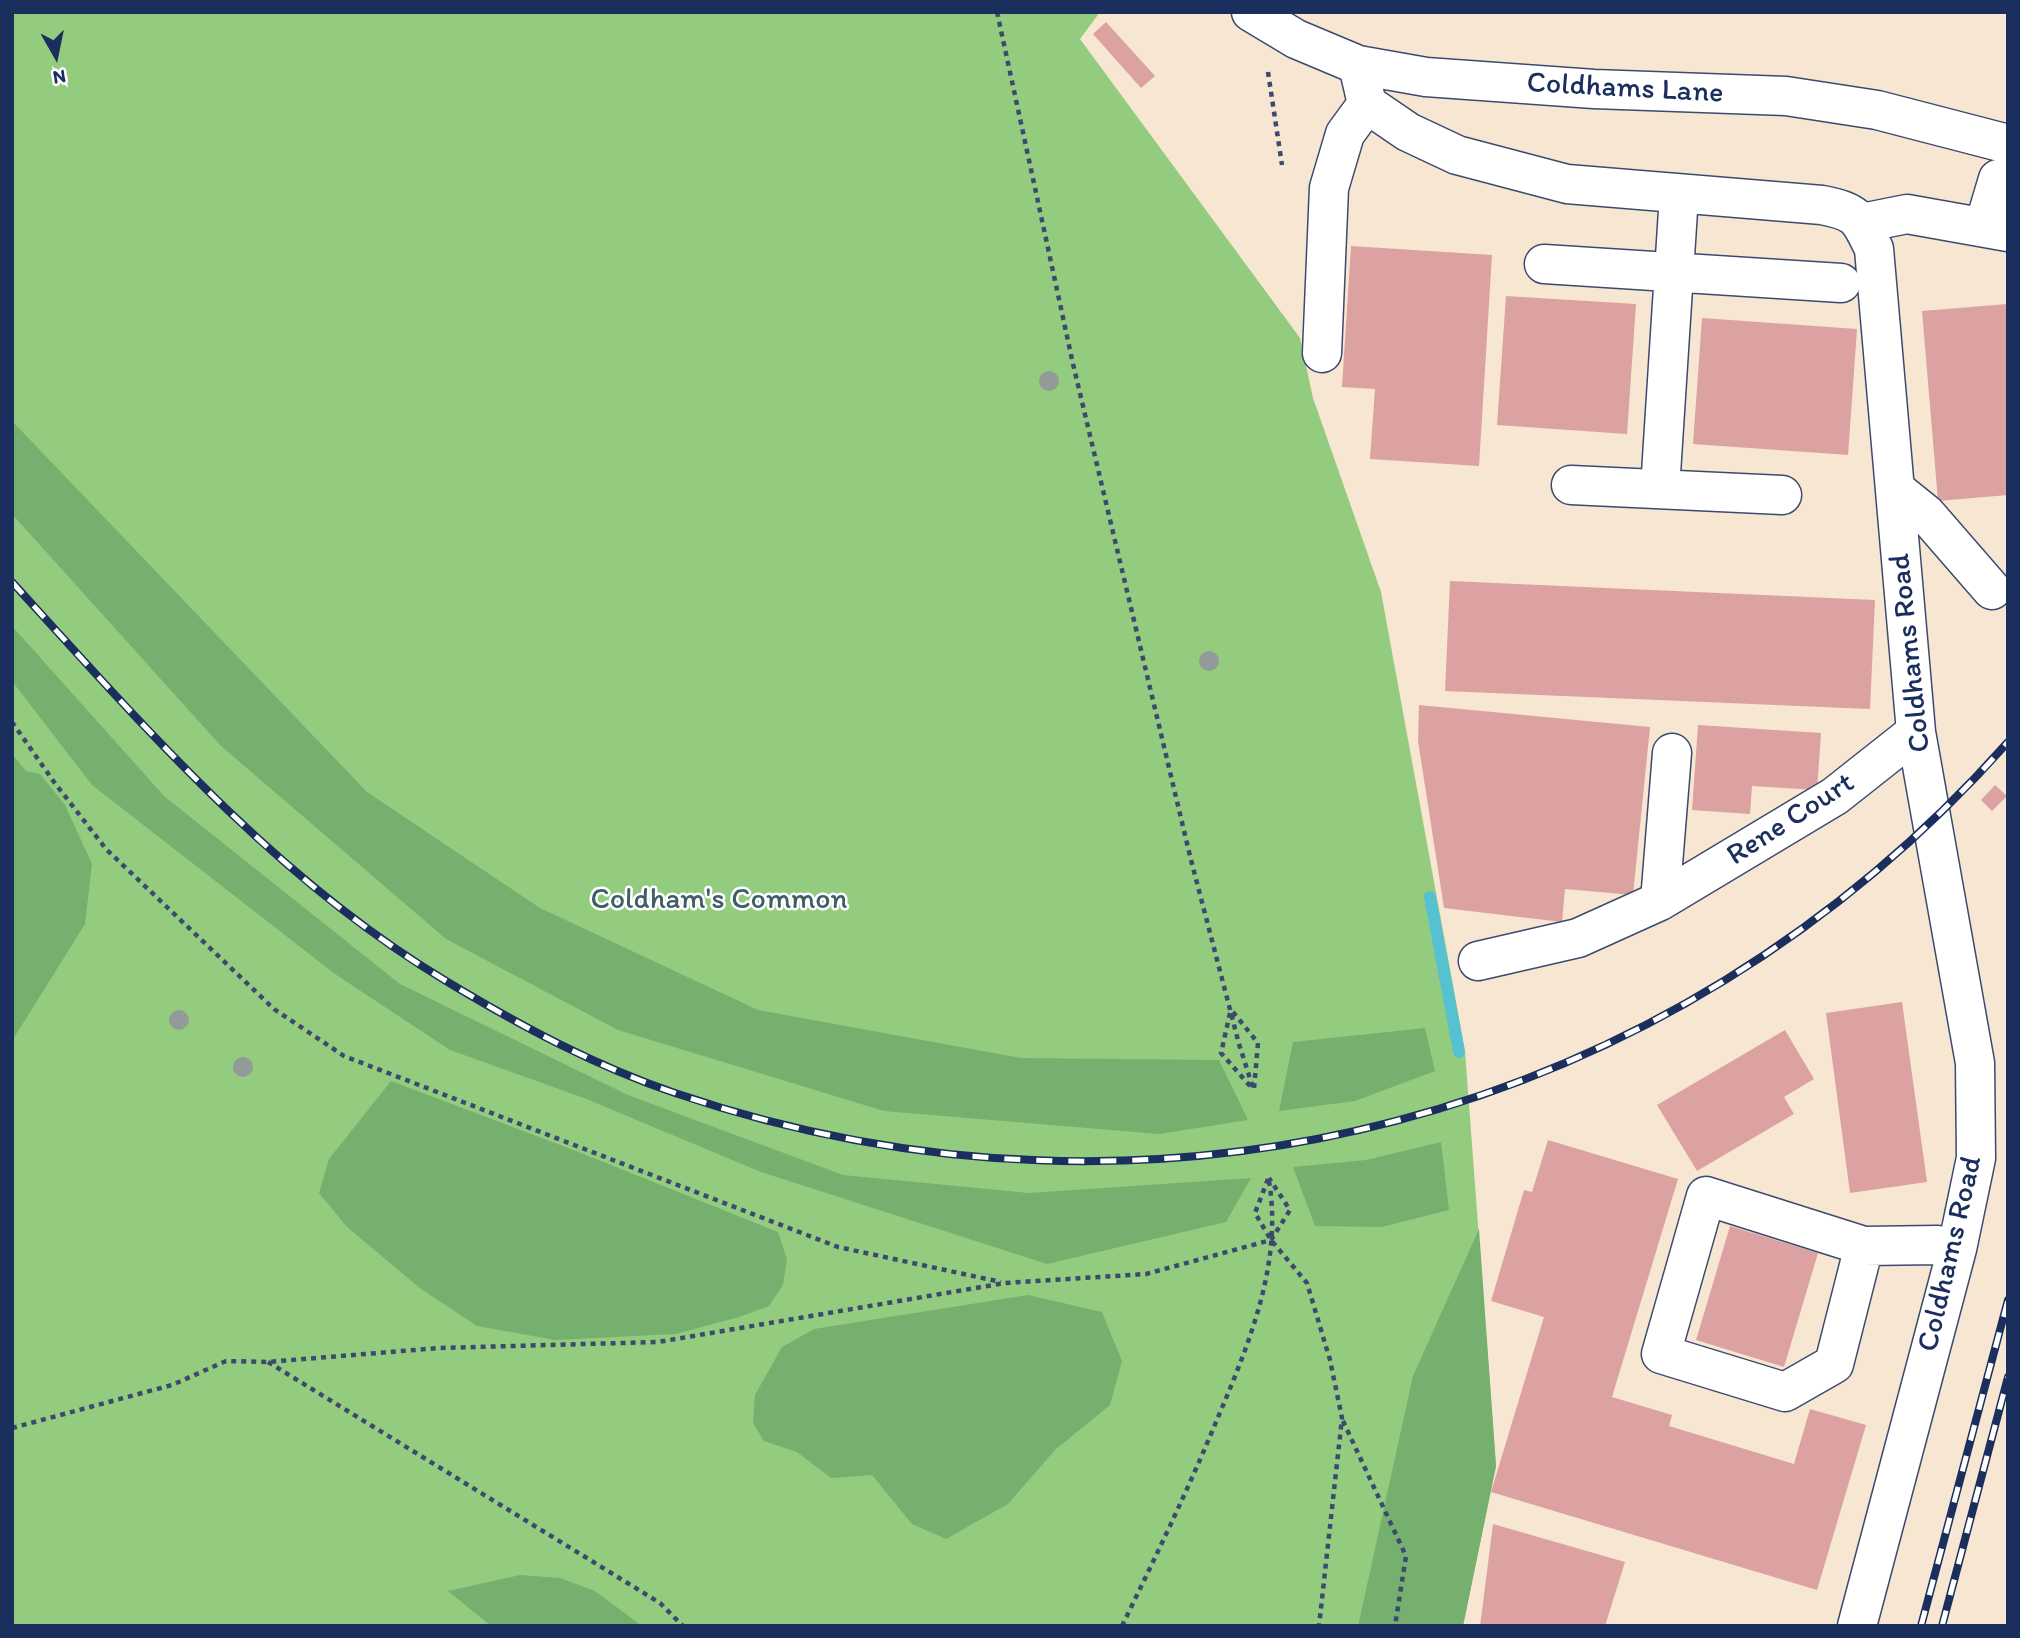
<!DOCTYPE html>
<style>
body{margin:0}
#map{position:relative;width:2020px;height:1638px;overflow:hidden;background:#f7e6d1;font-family:Itim,sans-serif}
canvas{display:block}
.frame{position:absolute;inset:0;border:14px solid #1b2f5e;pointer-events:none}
.north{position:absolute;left:21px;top:21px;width:70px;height:70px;-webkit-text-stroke:5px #fff;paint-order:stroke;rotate:171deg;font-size:19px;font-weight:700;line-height:28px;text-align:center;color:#1b2f5e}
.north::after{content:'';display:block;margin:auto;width:24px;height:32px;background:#1b2f5e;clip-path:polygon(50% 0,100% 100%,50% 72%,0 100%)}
</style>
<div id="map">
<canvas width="2020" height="1638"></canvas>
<div class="frame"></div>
<div class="north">N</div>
</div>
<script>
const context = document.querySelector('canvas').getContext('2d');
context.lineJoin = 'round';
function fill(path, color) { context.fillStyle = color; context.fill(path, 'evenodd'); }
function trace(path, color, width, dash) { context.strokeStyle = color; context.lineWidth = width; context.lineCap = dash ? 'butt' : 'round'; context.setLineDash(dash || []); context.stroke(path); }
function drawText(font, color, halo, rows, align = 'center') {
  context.font = font + ' Itim,sans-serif'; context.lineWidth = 5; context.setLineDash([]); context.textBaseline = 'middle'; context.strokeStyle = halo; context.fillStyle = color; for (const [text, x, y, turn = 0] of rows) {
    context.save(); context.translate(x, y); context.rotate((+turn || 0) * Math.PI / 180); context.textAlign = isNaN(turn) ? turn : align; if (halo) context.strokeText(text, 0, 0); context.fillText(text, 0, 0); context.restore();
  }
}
const green = new Path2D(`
 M12 12H1100L1080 39 1300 338 1313 398 1381 592 1465 1051 1496 1466 1463 1626H12Z`);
const forest = new Path2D(`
 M12 421 367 792 540 908 758 1010 1021 1058 1219 1060 1248 1120 1159 1134 884 1111 618 1030 446 939 221 746 12 514Z
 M12 626 164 796 400 984 628 1095 843 1175 1029 1193 1251 1178 1226 1222 1047 1264 761 1172 584 1098 450 1050 335 974 92 785 12 681Z
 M12 754 26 771 40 774 65 805 92 864 85 924 12 1041Z
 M1425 1028 1435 1071 1355 1101 1279 1111 1293 1042Z
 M391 1081 576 1151 778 1232 787 1259 783 1285 769 1306 739 1317 676 1334 555 1340 477 1326 421 1289 347 1227 319 1193 329 1159Z
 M1441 1142 1449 1210 1382 1227 1315 1226 1293 1167 1366 1160Z
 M1479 1229 1496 1466 1463 1626H1358L1413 1376Z
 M1028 1295 1102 1312 1122 1361 1110 1405 1055 1450 1008 1504 946 1539 912 1524 872 1475 831 1478 797 1452 764 1441 753 1423 755 1395 782 1347 814 1329Z
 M520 1575 560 1578 595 1591 642 1626H491L448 1591Z`);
const stream = new Path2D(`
 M1430 897 1459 1052`);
const building = new Path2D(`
 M1106 22 1155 76 1141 88 1093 34Z
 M1351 246 1492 255 1479 466 1370 459 1375 389 1342 387Z
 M1506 296 1636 304 1627 434 1497 425Z
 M2007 304 2008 495 1938 501 1922 311Z
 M1702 318 1857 329 1848 455 1693 444Z
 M1450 581 1875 600 1870 709 1445 691Z
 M1419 705 1650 727 1633 895 1565 889 1562 922 1444 908 1418 741Z
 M1698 725 1821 733 1817 790 1752 786 1750 814 1692 810Z
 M1995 785 2007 796 1992 811 1981 800Z
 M1902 1002 1927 1182 1850 1193 1826 1013Z
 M1785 1030 1814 1079 1784 1097 1794 1114 1697 1171 1657 1105Z
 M1548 1140 1678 1179 1612 1397 1672 1415 1669 1426 1794 1464 1810 1409 1866 1425 1817 1590 1491 1492 1544 1317 1491 1301 1524 1190 1532 1192Z
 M1730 1226 1818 1253 1784 1367 1696 1340Z
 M1493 1524 1625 1562 1605 1626H1480Z`);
const path = new Path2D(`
 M997 12 1073 364 1190 856 1239 1044 1254 1091
 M1268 72 1282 165
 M12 722 54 782 106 849 274 1009 344 1056 838 1247 1001 1282
 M1233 1012 1258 1043 1254 1089
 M1230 1013 1221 1053 1251 1087
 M1268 1179 1255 1213 1271 1240 1307 1283 1330 1360 1342 1418 1319 1626
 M268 1362 660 1603 683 1626
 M1343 1421 1406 1556 1395 1626
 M12 1428 172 1385 226 1361 267 1362 439 1348 658 1342 1005 1283 1146 1274 1271 1240 1290 1210 1269 1178
 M1122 1626C1155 1558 1187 1492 1216 1422 1248 1346 1283 1265 1269 1181`);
const minor = new Path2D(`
 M1251 12 1296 39 1358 65 1426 77 1594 89 1786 96 1877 110 2008 144
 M1358 65 1367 104 1408 132 1457 155 1567 184 1822 205C1857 212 1859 217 1874 249L1916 732 1975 1063 1976 1158 1957 1249 1857 1626
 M1862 223 1907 214 2008 232
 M1984 226 1998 179
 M1544 264 1841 283
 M1322 353 1329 188 1345 134 1367 104
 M1571 485 1782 495
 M1660 489 1679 195
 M1895 489 1926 514 1992 590
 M1660 901 1672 753
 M1478 961 1578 938 1660 901 1835 796 1916 732
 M1864 1246 1834 1364 1785 1392 1661 1354 1706 1196 1864 1246 1938 1245 1957 1249`);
const rail = new Path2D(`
 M12 582C145 728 276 879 446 981 519 1025 595 1066 675 1093 1155 1256 1671 1122 2008 742
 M1921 1626 2008 1300
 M1942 1626 2008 1377`);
const trees = [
 [1049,381],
 [1209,661],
 [179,1020],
 [243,1067]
];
const streetNames = [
 ["Coldhams Lane",1625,89,3],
 ["Coldhams Road",1911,653,-96],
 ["Rene Court",1791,820,-33],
 ["Coldhams Road",1951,1254,-77]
];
const parkNames = [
 ["Coldham's Common",719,900]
];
fill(green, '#93cc7f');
fill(forest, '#76b06e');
trace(stream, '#56c1d0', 12);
fill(building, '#dba2a1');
trace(minor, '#3c4a6f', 41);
trace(path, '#3c4a6f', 4.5, [5, 5]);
trace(minor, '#fff', 38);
trace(rail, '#1b2f5e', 8);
trace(rail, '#fff', 5, [16]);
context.fillStyle = '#929b97';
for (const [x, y] of trees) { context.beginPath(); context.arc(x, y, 10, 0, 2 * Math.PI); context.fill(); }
drawText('30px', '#1b2f5e', '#fff', streetNames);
drawText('30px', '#3f5e68', '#fff', parkNames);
</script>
